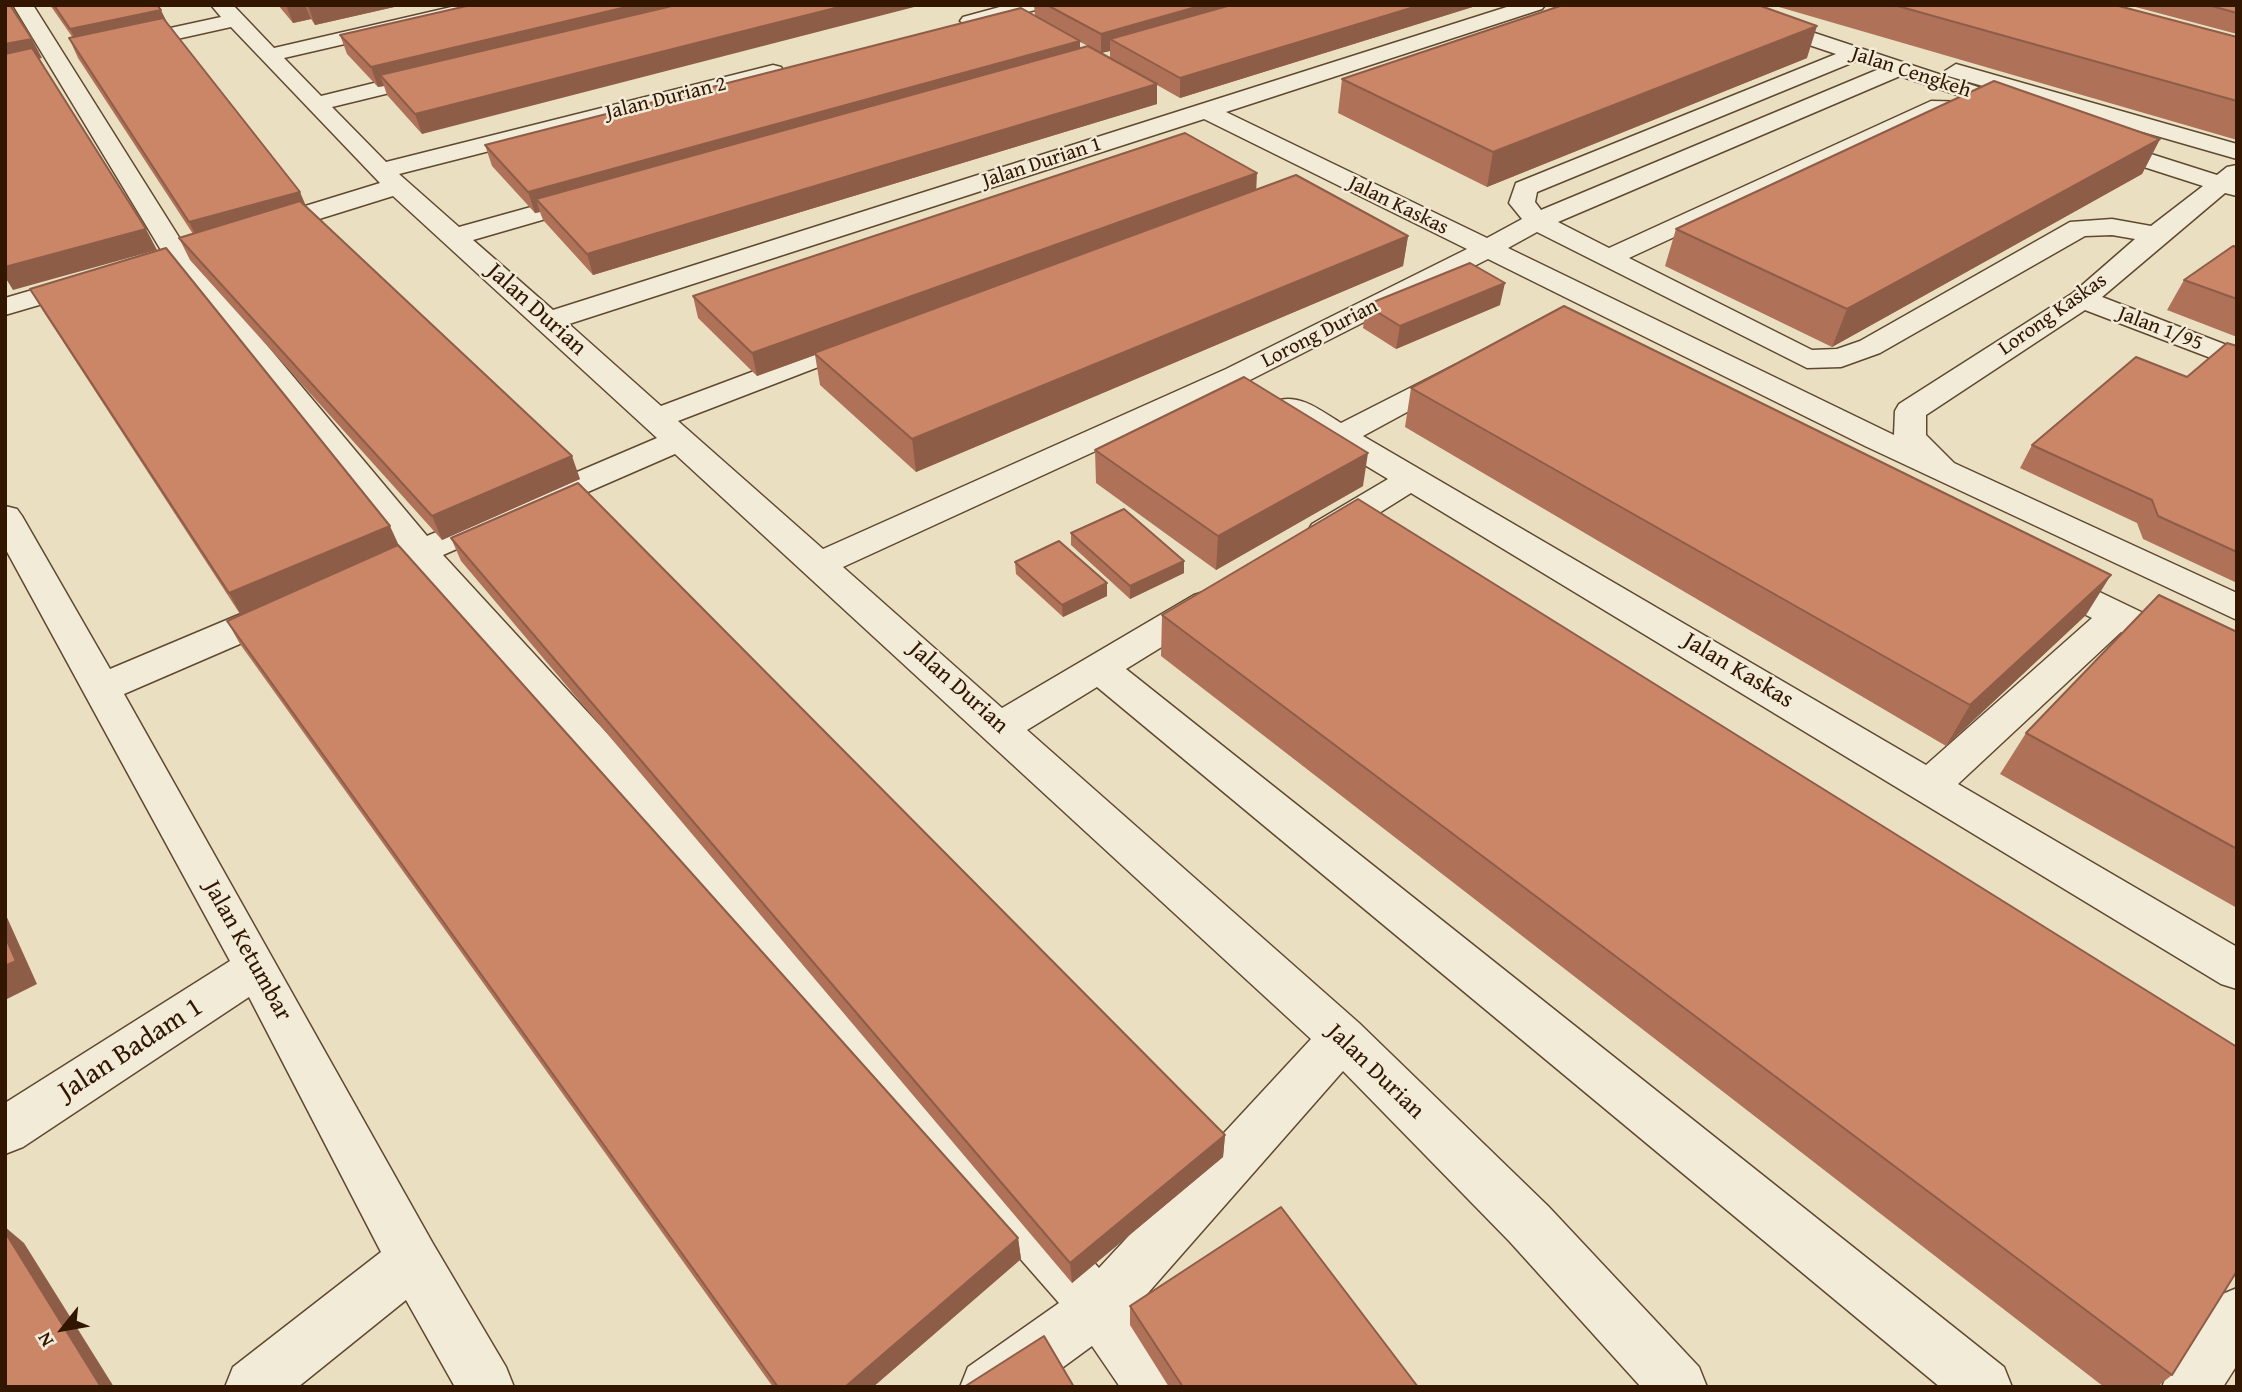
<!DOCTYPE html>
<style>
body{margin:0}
#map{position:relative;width:2242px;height:1392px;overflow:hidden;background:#eae0c1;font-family:"Gentium Book Plus",serif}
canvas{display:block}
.frame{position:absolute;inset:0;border:7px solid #321600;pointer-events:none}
.north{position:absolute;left:28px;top:1294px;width:70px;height:70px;-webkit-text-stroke:5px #f1ebd7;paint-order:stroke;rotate:239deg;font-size:19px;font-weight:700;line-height:28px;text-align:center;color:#321600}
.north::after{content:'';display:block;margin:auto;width:24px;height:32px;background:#321600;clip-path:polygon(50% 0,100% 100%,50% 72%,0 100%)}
</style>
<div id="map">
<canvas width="2242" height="1392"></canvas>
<div class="frame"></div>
<div class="north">N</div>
</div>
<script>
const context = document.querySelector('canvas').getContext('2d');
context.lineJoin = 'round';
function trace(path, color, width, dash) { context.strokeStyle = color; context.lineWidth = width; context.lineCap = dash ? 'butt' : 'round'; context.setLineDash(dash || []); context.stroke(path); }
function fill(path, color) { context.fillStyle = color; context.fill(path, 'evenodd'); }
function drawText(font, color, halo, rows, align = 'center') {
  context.font = font + ' "Gentium Book Plus",serif'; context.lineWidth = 5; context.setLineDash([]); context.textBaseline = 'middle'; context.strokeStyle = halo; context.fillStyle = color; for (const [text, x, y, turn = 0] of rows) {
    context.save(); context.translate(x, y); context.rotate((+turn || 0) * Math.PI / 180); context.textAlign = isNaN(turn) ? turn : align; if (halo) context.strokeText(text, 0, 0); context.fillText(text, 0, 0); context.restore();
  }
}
const minor = new Path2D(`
 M13 5H33L187 250 427 536 657 438 393 196 271 234H253L249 228 253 222 380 183 231 27 123 51 112 45 115 40 221 17 211 5H233L274 48 460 5H498L488 11 284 58 321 96 435 68 443 70 446 75 443 80 332 107 386 162 773 65 781 67 784 72 781 77 399 174 459 227 592 190 601 193 605 198 601 203 473 240 553 310 1513 5H1545L1542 9 1226 112 1487 238 1522 219 1509 203 1516 183 1836 54 1702 9 1699 5H1730L1990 91 1993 96 1984 102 2000 105 2004 110 2000 115 1942 113 1629 258 1812 350 1837 349 1860 341 2070 222 2112 219 2151 226 2203 186 2091 150 2087 145 2091 140H2107L2217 175 2227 167 2237 165V196L2225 193 2102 297 2237 349V368L2085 310 1926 415V435L1954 463 2237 593V620L1865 446 1488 259 1248 381 843 567 1002 708 1194 595 1207 591 1220 595 1225 603 1220 611 1126 669 2004 1367 2012 1387H1940L1097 687 1027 730 1359 1023 1548 1206 1699 1367 1707 1387H1641L1510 1242 1343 1071 1133 1310 1174 1367 1182 1387H1120L1092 1346 1036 1387H960L968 1367 1059 1303 415 567 399 572 387 569 382 561 387 553 399 548 167 260ZM1856 61 1879 69 1541 210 1535 202 1537 192ZM1900 76 1979 102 1931 101 1609 248 1558 222ZM1204 119 1467 249 1226 369 823 549 678 421 873 346 878 340 873 334 863 331 853 334 661 406 569 324ZM1537 232 1807 368 1841 367 1880 353 2085 236 2112 235 2135 239 2073 293 1899 404 1895 411 1894 435 1508 248ZM675 454 1311 1039 1099 1268 443 555Z
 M1007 5H1042L1039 9 970 27 960 21 963 17Z
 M1956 64 2237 144V159L1948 76 1945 71Z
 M87 274 97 276 101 282 97 288 5 315V298Z
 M1455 365 1466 368 1470 374 1466 380 1363 436 1926 765 2092 618 2034 589 2029 581 2034 573 2047 569 2060 573 2237 658V687L2121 632 1958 784 2237 947V989L2221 984 1411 493 1336 540 1324 543 1312 540 1307 532 1312 524 1388 479 1280 414 1276 407 1280 400C1303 395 1322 412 1341 423Z
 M5 506 17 509 22 516 110 669 267 603 280 600 293 603 298 612 293 621 124 694 432 1242 506 1367 514 1387H455L406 1300 298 1387H225L233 1367 381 1252 249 997 23 1147 5 1154V1103L230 961 5 548Z
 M2237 1288V1365L2223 1387H2162L2170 1367 2218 1296Z`);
const wall = new Path2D(`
 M50 5H157L167 22 307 208 580 479 442 540 190 260 179 238 193 234 78 58 69 38H73Z
 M278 5H403L315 25 311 19 293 23Z
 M471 5 422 134 387 95 384 86 378 87 347 54 340 35Z
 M1034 5H1479L1180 98 1157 85V104L593 275 543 220 540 212 535 213 492 166 485 145 1035 16ZM1080 42 1088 46 1080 48ZM1110 51V58L1101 53Z
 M1772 5H2115L2237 37V140Z
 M2128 5H2237V34Z
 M1807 58 1487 187 1338 113 1342 79Z
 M2160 139 2142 174 1832 347 1665 266 1676 229Z
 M1256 190 1408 236 1403 266 916 472 820 385 815 355 757 376 698 318 693 296Z
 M2237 247V337L2167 310 2184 280Z
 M30 289 400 547 1018 1238 1021 1259 873 1387H773L240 644 227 621 240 614 43 311Z
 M1366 305H1500L1396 349 1363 328Z
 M2237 346V583L2143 539 2137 523 2020 468 2032 445 2187 377Z
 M1411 388 2086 615 1946 746 1405 427Z
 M1095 450 1363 486 1216 570 1096 483Z
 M1071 533 1184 561V573L1130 599 1071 545Z
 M451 538 1225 1135 1223 1157 1072 1283 461 561Z
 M1015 562 1107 583V596L1063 617 1016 574Z
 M1162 615 2172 1375 2157 1387H2104L1161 656Z
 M2237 632V908L2000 774 2026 733Z
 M1130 1306 1418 1387H1169L1130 1325Z`);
const shadedWall = new Path2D(`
 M286 5H305L311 19 293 23Z
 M311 5H403L315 25 308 6Z
 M635 5H717L380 75 384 86 378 87 371 67Z
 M847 5H922L422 134 415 114Z
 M1203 5H1267L1110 39V51L1101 53V34Z
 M1421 5H1479L1180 98V78Z
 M161 10 170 29 80 48 70 29Z
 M1817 26 1807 58 1487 187 1493 152Z
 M32 39 42 58 5 66V44Z
 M1080 41V61L536 199 540 212 535 213 528 192Z
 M1157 84V104L593 275 587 254Z
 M2160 139 2142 174 1832 347 1847 309Z
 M1257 173 1256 195 814 353 815 355 757 376 752 353Z
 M300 192 309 213 200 244 189 222Z
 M146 229 157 250 13 290 5 277V267Z
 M1408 236 1403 266 916 472 912 439Z
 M1505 283 1500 305 1396 349 1400 326Z
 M1368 453 1363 486 1216 570 1218 536Z
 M572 456 580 479 442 540 432 516Z
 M390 526 401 550 242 617 229 593Z
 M1184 561V573L1130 599V586Z
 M2111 575 2086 615 1946 746 1970 705Z
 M1107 583V596L1063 617 1062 605Z
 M5 913 37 984 5 1000Z
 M1225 1135 1223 1157 1072 1283 1070 1263Z
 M5 1227 24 1243 114 1387H101L5 1232Z
 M1018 1238 1021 1259 873 1387H845Z`);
const building = new Path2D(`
 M5 5H10L32 39 5 44Z
 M54 5H157L161 10 70 29Z
 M471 5H635L371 67 340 35Z
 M676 5H847L415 114 380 75Z
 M1047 5H1203L1101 34Z
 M1231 5H1421L1180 78 1110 39Z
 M1563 5H1758L1817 26 1493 152 1342 79Z
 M1894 5H2115L2237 37V101Z
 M2208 5H2237V13Z
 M1021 8 1080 41 528 192 485 145Z
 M163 18 300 192 189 222 69 38Z
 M1088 46 1157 84 587 254 536 199Z
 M32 48 146 229 5 267V54Z
 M1994 81 2160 139 1847 309 1676 229Z
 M1185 133 1257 173 752 353 693 296Z
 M1296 175 1408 236 912 439 814 353Z
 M300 201 572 456 432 516 179 238Z
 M2233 246 2237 247V299L2184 280Z
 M166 248 390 526 229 593 30 289Z
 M1470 263 1505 283 1400 326 1366 305Z
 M1564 306 2111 575 1970 705 1411 388Z
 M2227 343 2237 346V552L2158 516 2152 500 2032 445 2136 357 2187 377Z
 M1244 377 1368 453 1218 536 1095 450Z
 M578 483 1225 1135 1070 1263 451 538Z
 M1358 499 2237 1047V1271L2172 1375 1162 615Z
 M1124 509 1184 561 1130 586 1071 533Z
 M1059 541 1107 583 1062 605 1015 562Z
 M398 545 1018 1238 845 1387H778L227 621Z
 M2159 595 2237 632V849L2026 733Z
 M5 936 16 961 5 966Z
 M1281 1207 1418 1387H1183L1130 1306Z
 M5 1232 101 1387H5Z
 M1044 1336 1074 1387H964Z`);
const farStreetnames = [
 ["Jalan Cengkeh",1911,73,18],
 ["Jalan Durian 2",666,99,-14],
 ["Jalan Durian 1",1042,163,-18],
 ["Jalan Kaskas",1398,206,26],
 ["Lorong Kaskas",2053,315,-35],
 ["Jalan 1/95",2160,329,21],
 ["Lorong Durian",1320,334,-27]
];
const streetNames = [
 ["Jalan Durian",536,310,42],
 ["Jalan Kaskas",1738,671,31],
 ["Jalan Durian",958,688,42],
 ["Jalan Ketumbar",247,951,61],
 ["Jalan Durian",1375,1072,44]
];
const nearStreetnames = [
 ["Jalan Badam 1",131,1050,-33]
];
trace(minor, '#604830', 3);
fill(minor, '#f1ebd7');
fill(wall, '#af7259');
fill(shadedWall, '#8e5d48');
fill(building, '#cb8567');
trace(building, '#8e5d48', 2);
drawText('21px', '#321600', '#f1ebd7', farStreetnames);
drawText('24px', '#321600', '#f1ebd7', streetNames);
drawText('28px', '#321600', '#f1ebd7', nearStreetnames);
</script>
